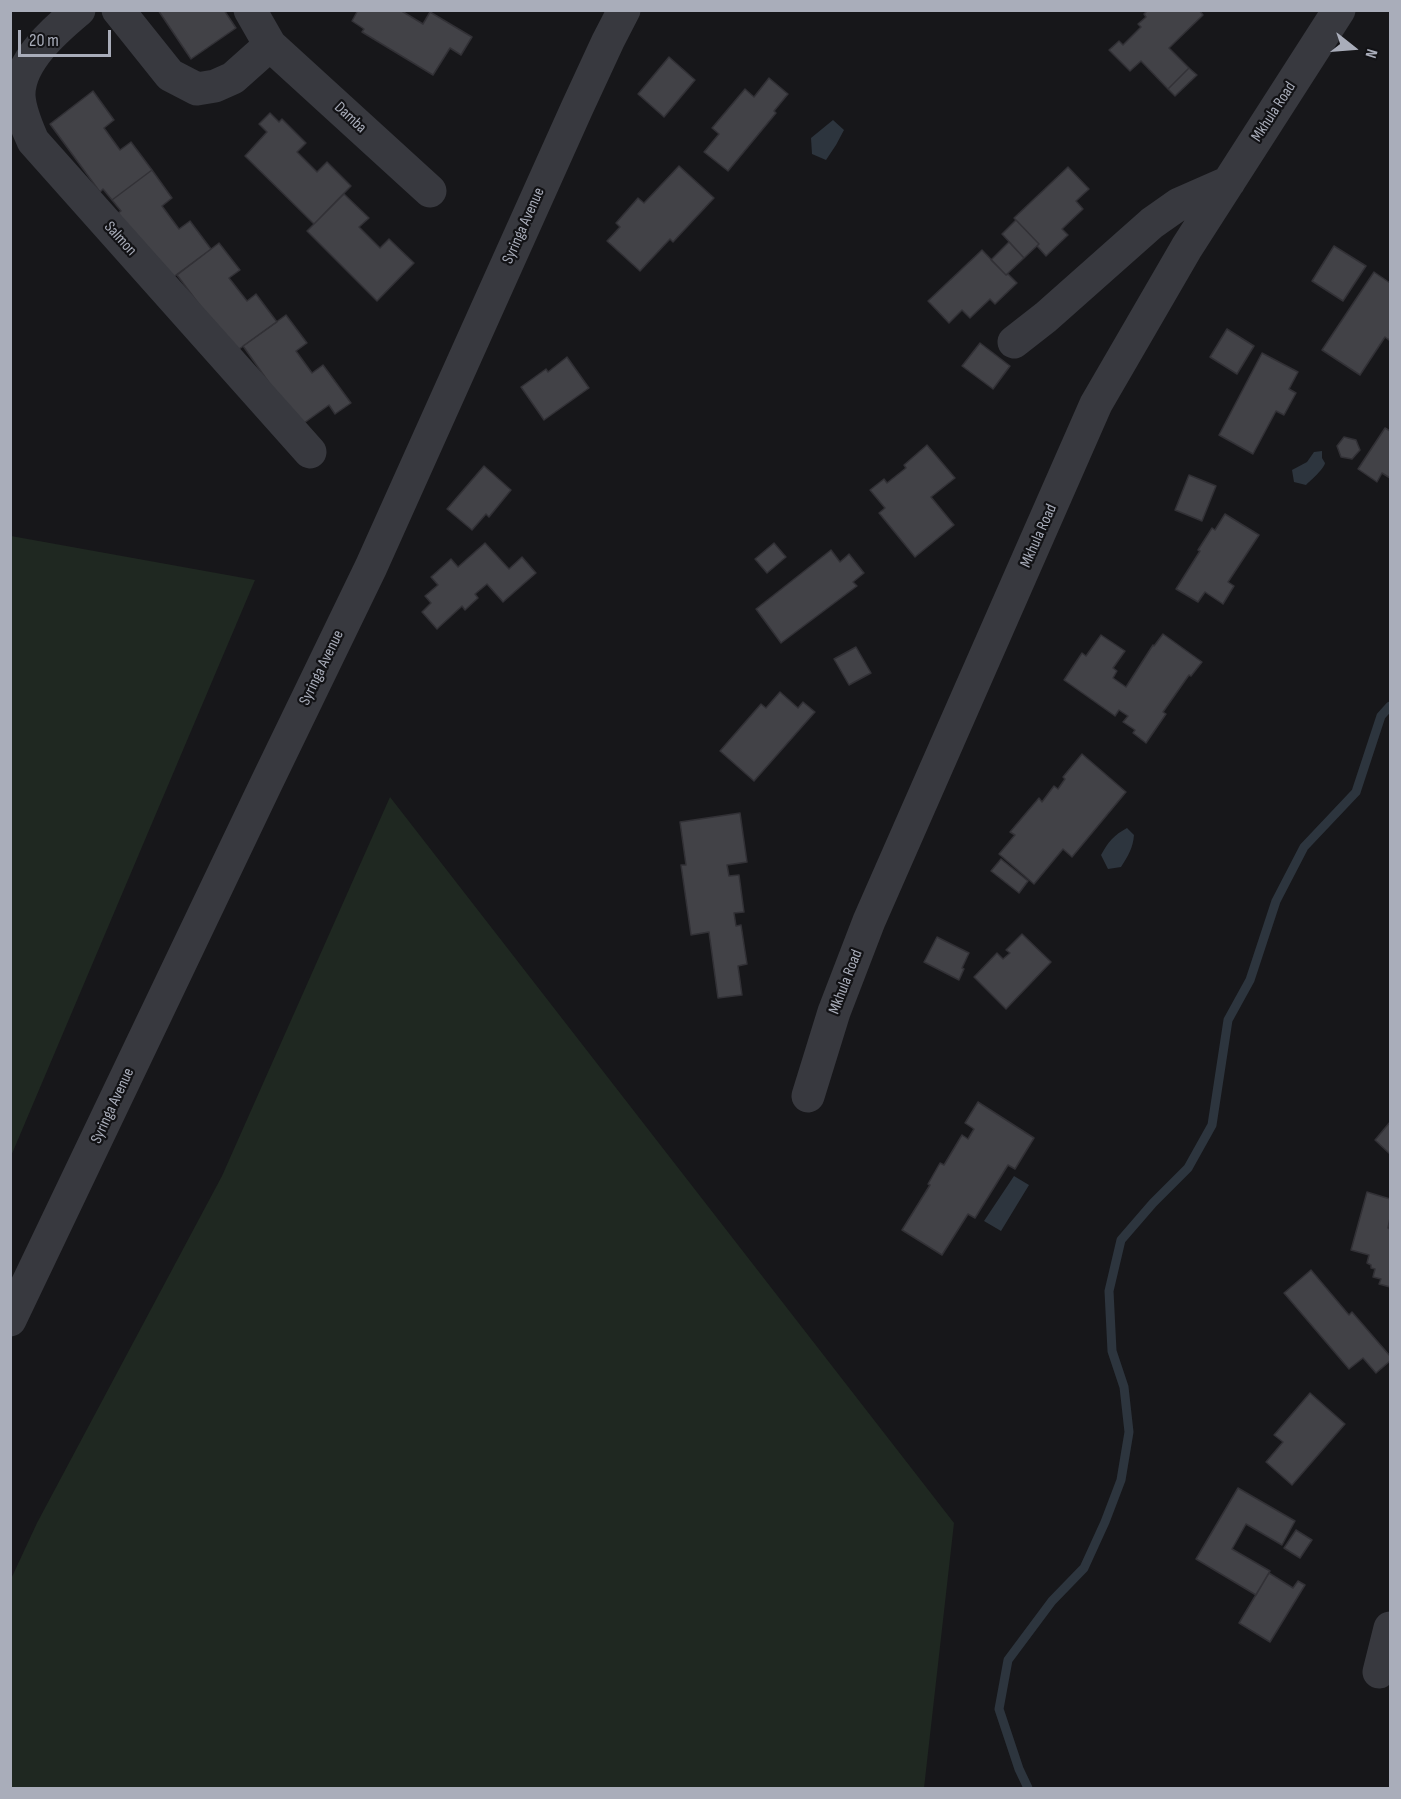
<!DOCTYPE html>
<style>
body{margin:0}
#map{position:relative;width:1401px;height:1799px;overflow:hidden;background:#17171a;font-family:"Sofia Sans Condensed",sans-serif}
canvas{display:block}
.frame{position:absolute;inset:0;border:12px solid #a9adba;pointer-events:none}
.north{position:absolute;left:1323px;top:18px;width:60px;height:60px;-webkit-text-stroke:4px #121215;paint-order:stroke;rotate:107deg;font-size:16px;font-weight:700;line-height:24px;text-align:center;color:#a9adba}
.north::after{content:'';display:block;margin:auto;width:21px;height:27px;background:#a9adba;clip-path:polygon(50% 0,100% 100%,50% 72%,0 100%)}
.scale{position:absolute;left:18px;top:30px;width:93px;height:27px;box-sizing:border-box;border:3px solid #a9adba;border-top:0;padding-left:8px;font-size:18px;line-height:21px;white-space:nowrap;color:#a9adba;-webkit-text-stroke:4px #121215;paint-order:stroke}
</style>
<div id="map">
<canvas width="1401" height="1799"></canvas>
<div class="frame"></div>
<div class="north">N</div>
<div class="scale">20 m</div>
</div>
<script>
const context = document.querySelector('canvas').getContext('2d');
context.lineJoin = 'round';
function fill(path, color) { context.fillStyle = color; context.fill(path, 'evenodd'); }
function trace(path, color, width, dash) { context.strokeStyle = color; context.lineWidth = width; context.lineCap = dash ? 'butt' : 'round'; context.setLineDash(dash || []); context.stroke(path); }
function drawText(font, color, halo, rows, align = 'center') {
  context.font = font + ' "Sofia Sans Condensed",sans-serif'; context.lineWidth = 4.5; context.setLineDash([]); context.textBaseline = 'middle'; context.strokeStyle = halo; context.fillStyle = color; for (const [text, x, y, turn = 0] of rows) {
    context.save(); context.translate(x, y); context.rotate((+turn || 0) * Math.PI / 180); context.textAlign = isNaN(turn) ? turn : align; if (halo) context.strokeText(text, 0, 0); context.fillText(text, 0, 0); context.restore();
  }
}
const green = new Path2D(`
 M11 536 255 580 11 1156 10 536Z
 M390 797 954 1523 924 1788H11V1579L37 1523 222 1176Z`);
const water = new Path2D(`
 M833 120 844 130 836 145 826 160 812 154 811 138Z
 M1322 451V458L1325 463C1324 469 1311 480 1306 485L1294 482 1292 470 1307 462 1314 452Z
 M1127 828 1134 835C1133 848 1128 856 1121 867L1108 869 1101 855C1108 842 1114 835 1127 828Z
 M1014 1176 1029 1185 1001 1231 984 1221Z`);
const stream = new Path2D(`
 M1028 1788 1019 1769 999 1709 1008 1660 1052 1601 1084 1568 1105 1522 1121 1480 1129 1432 1124 1387 1112 1351 1109 1291 1121 1240 1153 1203 1188 1168 1212 1125 1228 1020 1250 980 1276 901 1304 847 1356 792 1381 716 1390 706`);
const building = new Path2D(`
 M158 10H224L236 28 191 59Z
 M358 10H400L423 24 430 12 472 37 461 55 450 48 433 75 362 32 364 29 352 21Z
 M1148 10H1199L1203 15 1169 48 1189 68 1168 89 1141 61 1130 71 1109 50 1119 41 1123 45 1141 27 1138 24 1146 17 1144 14Z
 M669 57 695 80 664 117 638 94Z
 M1189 68 1197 75 1175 96 1168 89Z
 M769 78 788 94 774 111 776 113 728 171 704 152 719 134 712 128 745 89 754 97Z
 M93 91 114 120 104 128 120 150 131 142 152 170 112 200 103 189 100 192 50 124Z
 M270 113 279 122 282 119 306 143 297 152 317 172 327 162 351 186 314 224 245 156 267 132 259 124Z
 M679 166 714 198 673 242 670 239 640 271 607 241 620 227 616 223 638 198 644 203Z
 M1068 167 1089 189 1076 201 1083 209 1062 229 1068 235 1046 256 1037 246 1039 244 1014 218Z
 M152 170 172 198 162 206 179 229 190 221 211 249 168 281 118 213 121 211 112 200Z
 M344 194 369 218 359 227 380 248 389 239 414 263 377 301 307 231Z
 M1016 220 1039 244 1024 258 1002 234Z
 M1009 242 1024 258 1006 275 991 260Z
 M219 243 240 270 229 278 247 301 256 294 277 322 235 352 177 275Z
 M1334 246 1366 266 1343 301 1312 281Z
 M982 250 1006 275 1008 274 1017 283 995 304 990 299 970 318 962 310 949 323 928 301Z
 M1374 272 1390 283V337L1389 340 1385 337 1360 375 1322 350Z
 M286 315 307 343 296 351 312 373 323 365 351 403 335 414 329 405 304 423 292 415 243 346Z
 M1227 329 1254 346 1237 374 1210 357Z
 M980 343 1010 366 993 389 962 366Z
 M1262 353 1298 372 1289 389 1296 393 1284 415 1276 411 1253 454 1219 435Z
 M567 357 589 388 544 420 521 387 546 369 548 372Z
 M1385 428 1390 431V478L1382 473 1377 482 1358 469Z
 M1344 437 1356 440 1360 450 1352 459 1341 457 1337 446Z
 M927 445 955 478 931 497 954 525 915 557 879 513 885 508 870 490 884 479 887 483 906 468 904 465Z
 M484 466 511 490 489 517 486 514 472 530 447 509Z
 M1189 475 1216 486 1202 521 1175 510Z
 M1225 514 1259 535 1228 582 1234 586 1223 604 1205 592 1198 602 1176 589 1200 551 1198 550 1212 528 1215 530Z
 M485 543 509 569 522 557 536 573 503 602 487 584 475 594 478 598 465 610 462 606 437 629 422 612 431 603 425 596 438 585 431 577 451 559 458 567Z
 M774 543 786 557 767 573 755 559Z
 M831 550 840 562 849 554 864 573 853 582 857 586 781 643 756 609Z
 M1163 634 1202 662 1191 676 1189 675 1163 712 1166 714 1146 743 1133 733 1135 730 1123 722 1128 716 1119 710 1115 716 1064 680 1082 653 1086 656 1101 635 1125 651 1113 668 1117 671 1113 678 1126 687 1153 645 1154 646Z
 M856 647 871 673 849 685 834 659Z
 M780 692 798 708 803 702 815 712 754 781 720 751 761 704 766 708Z
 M1082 754 1126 792 1072 857 1063 849 1034 884 999 854 1015 835 1010 832 1039 798 1042 802 1054 786 1058 789 1065 779 1063 777Z
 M740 813 747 862 727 865 729 876 739 875 744 912 734 913 736 926 741 925 747 964 738 966 742 995 718 998 709 932 691 935 681 865H686L680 822Z
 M1001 859 1028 881 1019 893 991 871Z
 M1022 934 1051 962 1006 1009 974 977 997 953 1003 959 1010 953 1006 950Z
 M937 937 969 953 962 968 964 969 959 980 924 962Z
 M978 1102 1034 1138 1015 1169 1008 1165 975 1218 968 1214 942 1255 902 1230 930 1185 928 1184 940 1163 944 1165 962 1135 968 1139 974 1129 965 1123Z
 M1390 1122V1154L1375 1140Z
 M1367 1192 1390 1199V1218L1388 1228 1390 1229V1287L1379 1284 1381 1279 1373 1277 1375 1269 1371 1268V1265L1367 1263 1369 1255 1351 1250Z
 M1311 1270 1349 1315 1352 1312 1390 1356V1361L1376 1373 1363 1358 1349 1369 1284 1293Z
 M1310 1393 1345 1424 1292 1485 1266 1462 1283 1442 1274 1435Z
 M1238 1488 1295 1521 1282 1545 1246 1524 1232 1549 1270 1571 1256 1595 1196 1559Z
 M1296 1530 1312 1540 1300 1558 1284 1548Z
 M1269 1573 1293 1588 1298 1581 1305 1585 1270 1642 1239 1623Z`);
const minor = new Path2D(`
 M79 10C55 30 18 62 19 96 20 112 27 127 33 141L310 452
 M118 10 170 75 197 89 215 86 233 78 270 45 250 10
 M270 45 430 191
 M1014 342 1046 317 1152 223 1179 204 1229 182
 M808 1096 834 1012 869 921 1096 404 1187 247 1339 10
 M10 1320 265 786 371 567 577 108 608 41 624 10
 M1379 1672 1390 1628`);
const streetNames = [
 ["Mkhula Road",1274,112,-57],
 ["Damba",350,118,43],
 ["Syringa Avenue",524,226,-66],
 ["Salmon",120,239,48],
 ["Mkhula Road",1039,536,-66],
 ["Syringa Avenue",322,668,-64],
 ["Mkhula Road",846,982,-69],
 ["Syringa Avenue",113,1106,-65]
];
fill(green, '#1f2821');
fill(water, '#2d353e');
trace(stream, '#2d353e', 9);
fill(building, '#424247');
trace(building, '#323136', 1.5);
trace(minor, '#38393f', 33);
drawText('16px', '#a9adba', '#121215', streetNames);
</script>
